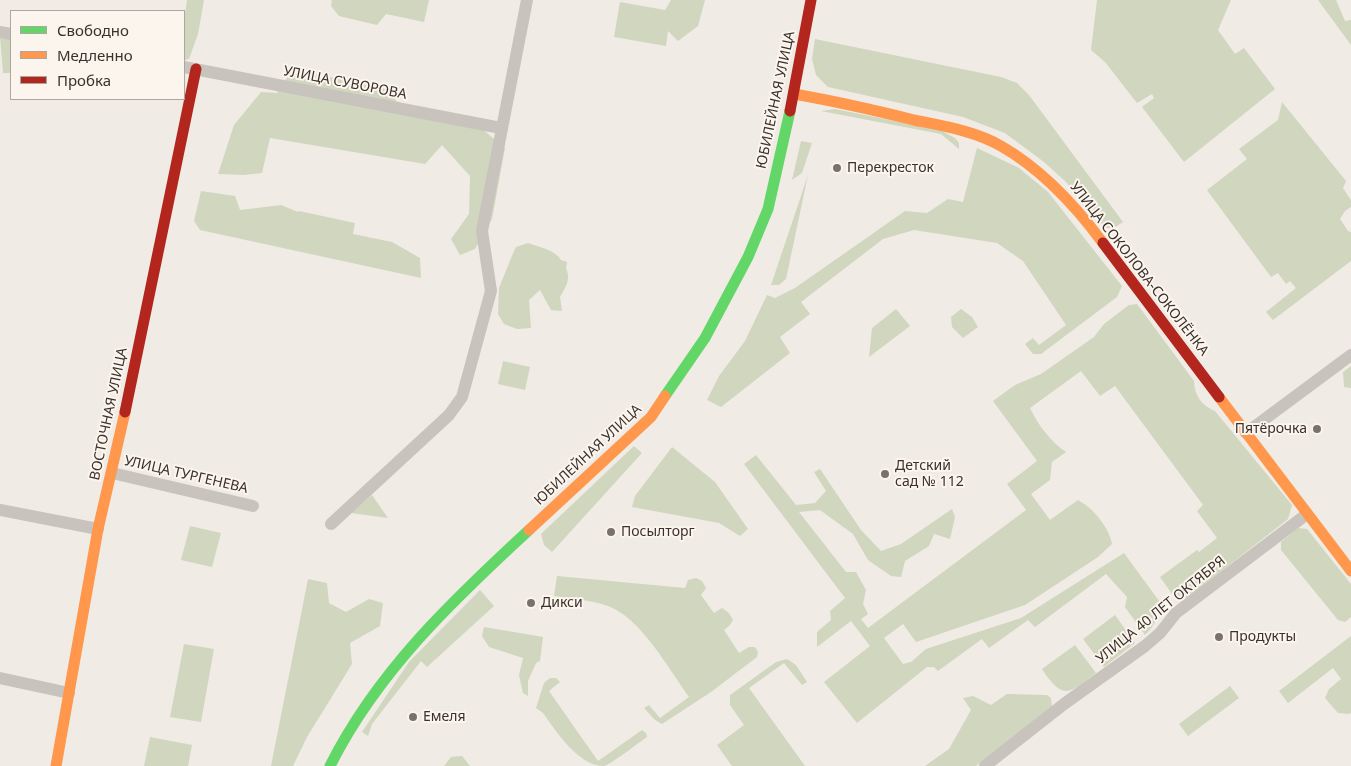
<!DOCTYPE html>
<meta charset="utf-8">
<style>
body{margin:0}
#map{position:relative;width:1351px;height:766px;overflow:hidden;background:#f0ebe5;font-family:"Noto Sans",sans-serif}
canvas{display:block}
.legend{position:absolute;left:10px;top:10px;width:175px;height:90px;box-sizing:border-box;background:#fbf5ee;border:1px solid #aea6a0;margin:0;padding:6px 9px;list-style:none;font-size:15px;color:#3b302b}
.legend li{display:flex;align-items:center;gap:10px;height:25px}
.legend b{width:25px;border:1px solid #aea6a0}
</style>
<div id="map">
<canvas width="1351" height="766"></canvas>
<ul class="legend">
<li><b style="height:6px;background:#63d668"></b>Свободно</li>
<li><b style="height:6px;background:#ff974d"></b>Медленно</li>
<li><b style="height:6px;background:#b3261e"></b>Пробка</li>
</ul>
</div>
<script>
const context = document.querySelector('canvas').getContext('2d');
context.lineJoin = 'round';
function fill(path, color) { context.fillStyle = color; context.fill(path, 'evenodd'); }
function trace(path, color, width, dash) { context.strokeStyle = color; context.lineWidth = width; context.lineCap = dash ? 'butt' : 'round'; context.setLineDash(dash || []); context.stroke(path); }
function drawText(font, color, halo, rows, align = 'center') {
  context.font = font + ' "Noto Sans",sans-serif'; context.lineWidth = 4; context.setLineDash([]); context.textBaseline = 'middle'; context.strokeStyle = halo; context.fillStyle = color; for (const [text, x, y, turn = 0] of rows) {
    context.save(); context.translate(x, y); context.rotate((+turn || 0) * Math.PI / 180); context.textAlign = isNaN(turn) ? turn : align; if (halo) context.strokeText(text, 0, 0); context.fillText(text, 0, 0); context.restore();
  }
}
const green = new Path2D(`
 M187 0H204L198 34 189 59 184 60V20Z
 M332 0H429L424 22 386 14 377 25 339 16 331 6Z
 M671 0H705L698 26 678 41 668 31 666 46 614 37 620 2 665 10Z
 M1097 0H1231L1218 30 1235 54 1244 48 1275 89 1184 162 1142 107 1154 98 1152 94 1137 103 1105 62 1091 50Z
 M1318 0H1336L1345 21 1351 20V45Z
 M0 37 11 39V73H3Z
 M815 39 1001 77 1017 83 1029 95 1123 222 1114 228H1105L1066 182 1044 162 1005 133 963 117 828 87 816 75 812 59Z
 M293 69 390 90 404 115 481 128 505 148 492 219 475 249 460 255 451 239 469 214 470 176 442 145 425 164 270 138 262 173 244 175 218 174 234 125 261 92 277 93Z
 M1282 102 1346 181 1343 188 1351 200V207L1345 211 1340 219 1348 231 1351 232V261L1273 320 1266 312 1296 288 1290 281 1286 284 1278 273 1271 277 1207 190 1247 159 1239 149 1278 120Z
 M835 109 940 130 955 138 959 143V149L941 134 821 111Z
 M801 141 812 143 802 173 792 180Z
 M977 148 1019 168 1048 192 1122 286 1117 297 1041 354H1033L1025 344 1033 338 1039 345 1066 325 1023 261 997 243 914 230 883 239 801 302 810 314 780 337 790 353 721 407 707 400 719 376 745 341 767 295 775 298 795 288 905 211 927 213 948 199 963 202Z
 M808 175 786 279 779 285H771Z
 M201 191 235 196 240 210 281 205 298 212 299 211 355 223 353 234 392 242 420 258 421 278 200 230 194 221Z
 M528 243C539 247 555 250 561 260L567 262 566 268C571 279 566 287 560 297L562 311 551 310 540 290 529 300 531 328 517 329 504 324 498 314 499 288 514 251 516 247Z
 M1137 304 1194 381C1194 395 1202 406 1215 411L1292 505 1288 519 1187 598H1175L1160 577 1197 550 1199 552 1217 538 1197 511 1203 505 1115 386 1100 396 1081 371 1030 408C1038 425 1050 441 1066 452L1052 462 1050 480 1031 494 1050 520 1078 500C1093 508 1109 527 1112 544L1098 557 1025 605 916 642 903 624 884 638 903 664 911 662 926 649 1021 618 1124 553 1162 605C1158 616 1154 627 1145 635L1125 607 1127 597 1106 574 1035 627 1028 620 989 648 982 639 938 671 934 667H927L857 723 824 682 870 646 851 621 817 647V632L831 620 830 611 845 598 744 464 756 455 796 505 815 503 826 491 814 472 820 469 861 530 881 551 901 544 952 509 955 517 950 539 934 534 929 546 905 561 901 577 891 576 868 560 853 534 820 510 799 512 846 572H856L866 590 863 604 868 614 861 619 868 628 1026 510 1007 484 1037 461 993 401 1015 385 1041 374 1094 337 1104 324 1129 305Z
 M896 309 910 326 869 357 872 328Z
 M961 309 972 317 978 327 963 338 952 327 951 317Z
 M503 361 530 367 525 390 498 384Z
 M1351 366V388L1344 387 1343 372Z
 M634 446 642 453 552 552 544 545 541 534Z
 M672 447 715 482 748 529 740 536 719 523 632 507 635 496Z
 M372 495 388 518 351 513Z
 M190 526 221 533 212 567 181 560Z
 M1298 528 1307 529 1351 584V617L1345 622 1338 620 1281 550V542Z
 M557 576 685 588 688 580 696 578 702 581 706 588 701 595 714 613 722 608 729 613 733 620 729 626 724 630 739 653 749 647H755L758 652 757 657 711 692 662 724 655 720 644 708 649 705 660 718 689 697C668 668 641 618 608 606 591 600 572 599 554 596Z
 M308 579 327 583 329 603 346 612 369 599 383 603 380 626 350 643 352 664 307 737 293 766H271Z
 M480 590 494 606 427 667 421 661 372 724 368 736 362 732 409 662Z
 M1115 615 1135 643 1104 667 1083 639Z
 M484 627 543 637 540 661 536 663 528 681V696L523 693 519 675 523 658 489 647 482 636Z
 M1351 636V713L1349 714 1338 713 1325 698 1329 689 1341 679 1333 668 1288 703 1279 691Z
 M184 644 214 649 201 722 170 717Z
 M1075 645 1096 673C1069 694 1063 701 1042 669Z
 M787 659 796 665 807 682 802 685 784 663 749 688 805 766H732L717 745 744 725 730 705V695L776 662Z
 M550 678H556L560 682 549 691 598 761 642 730 646 733 647 737C638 743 612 764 604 766 578 766 556 731 543 713L536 708 544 683Z
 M1230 686 1239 698 1188 736 1179 724Z
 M1007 694 1047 695 1051 698 1052 707 976 766H925L949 749 971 710 963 698 973 696 991 705Z
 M150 737 192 745 188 766H144Z
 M462 756 470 766H444L451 757Z`);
const street = new Path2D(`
 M0 32 11 34
 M184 67 501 128
 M1246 433 1351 355
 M112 473 253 506
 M0 510 98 529
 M331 524 449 415 462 397 491 291 482 231 527 0
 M0 678 69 693
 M985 766 1064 704 1145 646 1160 633 1176 613 1307 514`);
const fast = new Path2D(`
 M665 396 705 338 748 257 768 209 790 111
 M330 766C377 672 452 601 529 530`);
const slow = new Path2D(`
 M794 94C834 101 874 110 914 120 943 126 975 131 1001 146 1043 170 1075 205 1103 243
 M1219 397 1351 571
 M529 530 651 417 665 396
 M56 766 98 529 125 412`);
const jam = new Path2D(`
 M790 111 811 0
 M1103 243 1219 397
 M125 412 196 69`);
const markers = [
 [837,168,5,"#7a716c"],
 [1317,429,5,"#7a716c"],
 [885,474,5,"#7a716c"],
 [611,532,5,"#7a716c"],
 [531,603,5,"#7a716c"],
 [1219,637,5,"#7a716c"],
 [413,717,5,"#7a716c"]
];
const streetNames = [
 ["УЛИЦА СУВОРОВА",345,83,11],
 ["ЮБИЛЕЙНАЯ УЛИЦА",776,100,-78],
 ["УЛИЦА СОКОЛОВА-СОКОЛЁНКА",1139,269,52],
 ["ВОСТОЧНАЯ УЛИЦА",109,414,-78],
 ["ЮБИЛЕЙНАЯ УЛИЦА",588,455,-43],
 ["УЛИЦА ТУРГЕНЕВА",186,475,13],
 ["УЛИЦА 40 ЛЕТ ОКТЯБРЯ",1161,610,-39]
];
const poiNames = [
 ["Перекресток",847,168],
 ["Пятёрочка",1307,429,"right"],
 ["Детский",895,466],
 ["сад № 112",895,482],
 ["Посылторг",621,532],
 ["Дикси",541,603],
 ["Продукты",1229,637],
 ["Емеля",423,717]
];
fill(green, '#d1d6bf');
trace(street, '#c9c3be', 12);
trace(fast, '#63d668', 11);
trace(slow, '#ff974d', 11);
trace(jam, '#b3261e', 11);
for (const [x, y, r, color] of markers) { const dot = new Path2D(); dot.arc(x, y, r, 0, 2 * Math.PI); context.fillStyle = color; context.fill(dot); trace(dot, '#fbf5ee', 2); }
drawText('14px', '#3b302b', '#fbf5ee', streetNames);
drawText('14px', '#3b302b', '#fbf5ee', poiNames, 'left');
</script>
